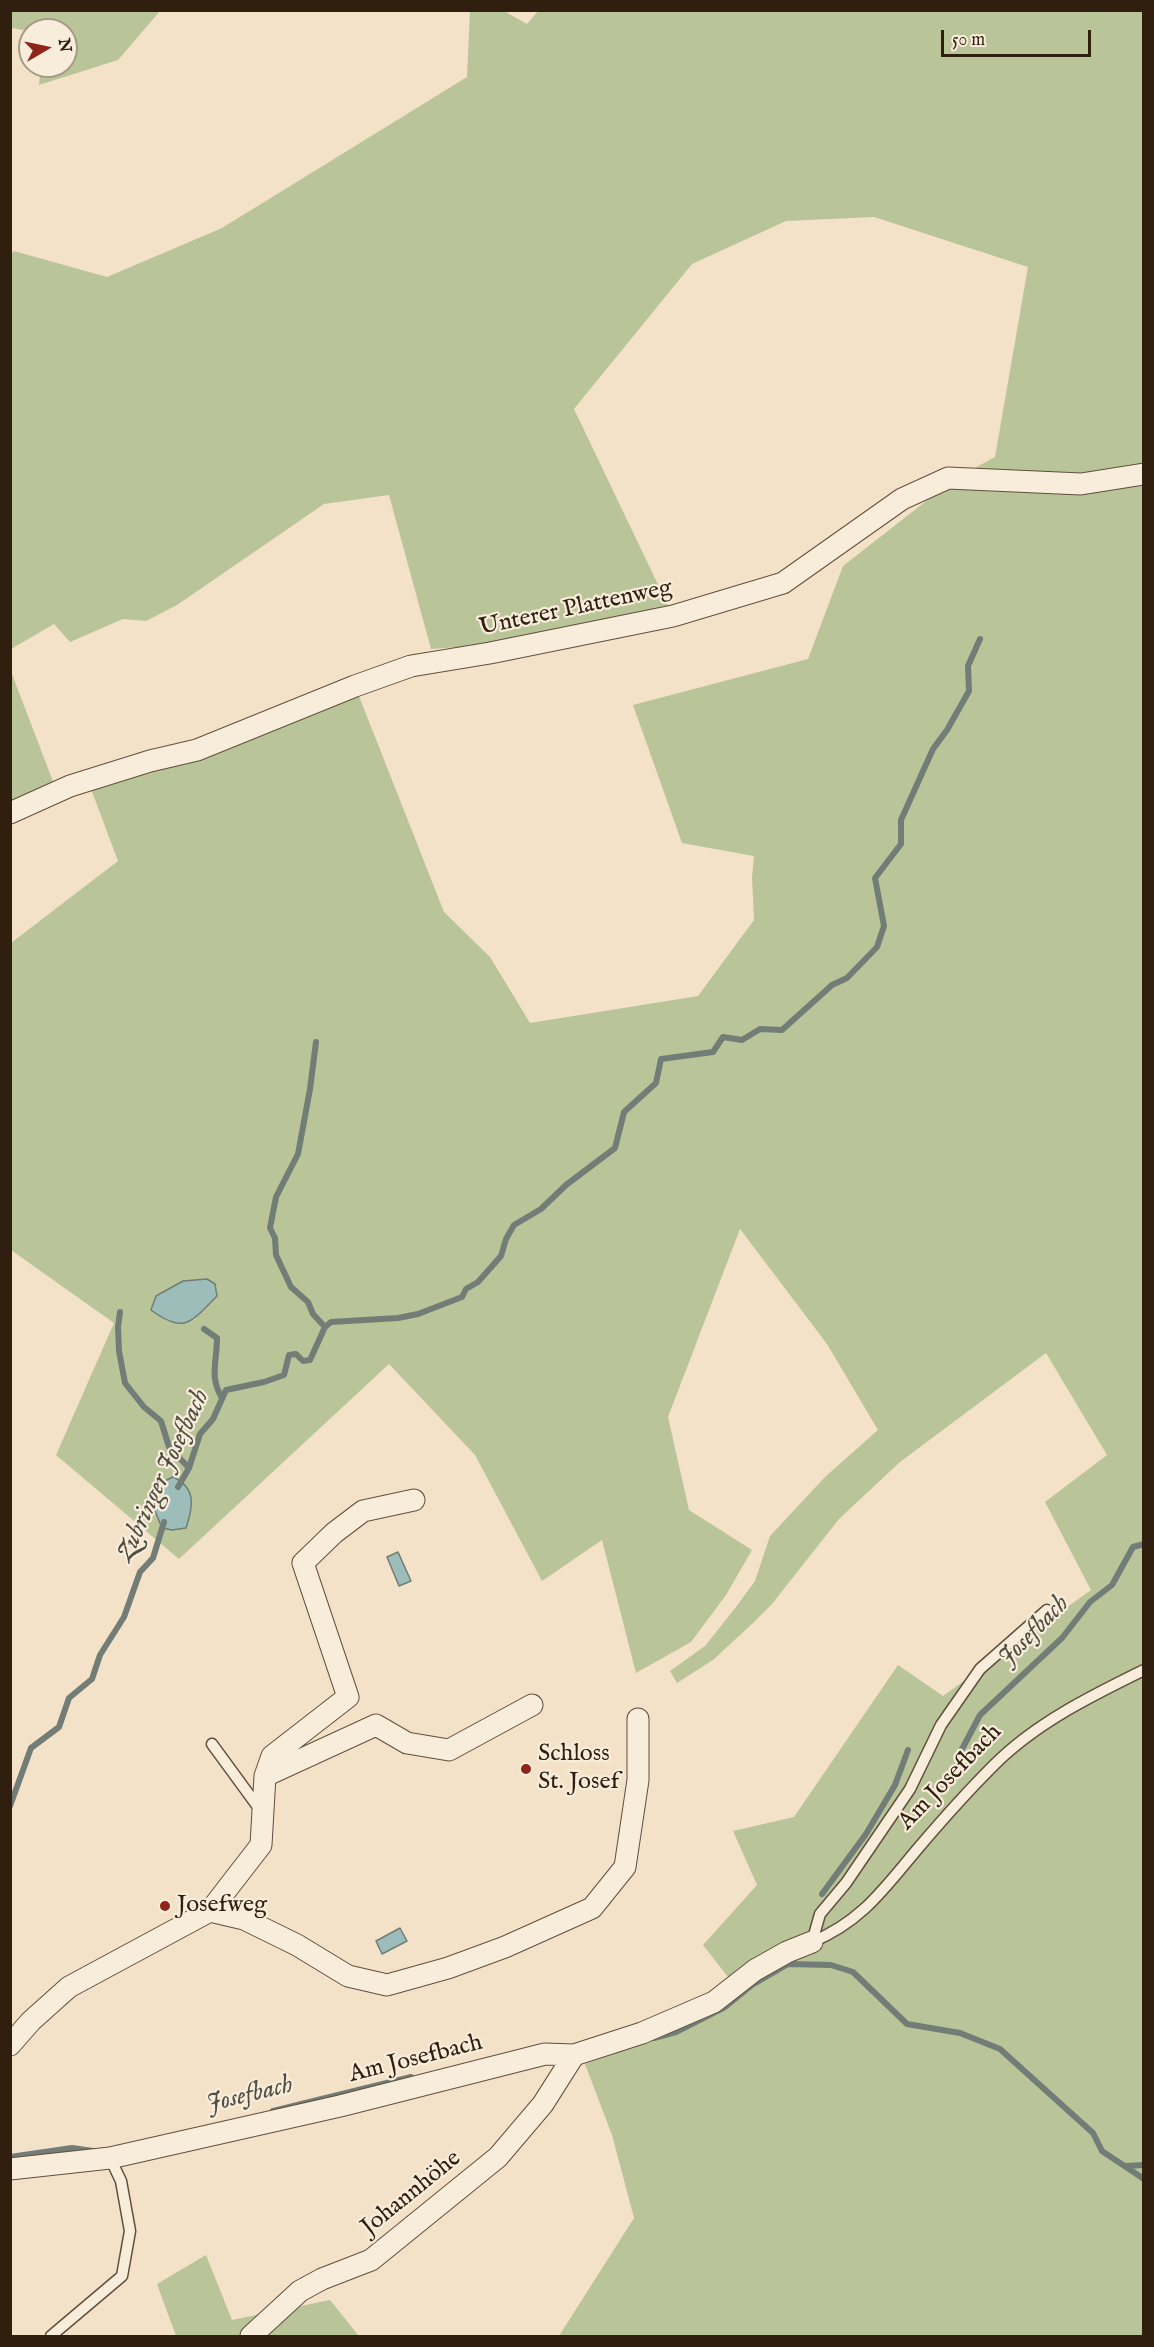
<!DOCTYPE html>
<meta charset="utf-8">
<style>
body{margin:0}
#map{position:relative;width:1154px;height:2347px;overflow:hidden;background:#f4e2c8;font-family:"IM FELL English",serif}
canvas{display:block}
.frame{position:absolute;inset:0;border:12px solid #301e0f;pointer-events:none}
.north{position:absolute;left:18px;top:18px;width:60px;height:60px;box-sizing:border-box;background:#f8ecdb;border:2px solid #a89a89;border-radius:50%;rotate:81deg;font-size:16px;font-weight:700;line-height:24px;text-align:center;color:#301e0f}
.north::after{content:'';display:block;margin:auto;width:21px;height:27px;background:#8f2418;clip-path:polygon(50% 0,100% 100%,50% 72%,0 100%)}
.scale{position:absolute;left:941px;top:30px;width:150px;height:27px;box-sizing:border-box;border:3px solid #301e0f;border-top:0;padding-left:8px;font-size:18px;line-height:21px;white-space:nowrap;color:#301e0f;-webkit-text-stroke:4px #f8ecdb;paint-order:stroke}
</style>
<div id="map">
<canvas width="1154" height="2347"></canvas>
<div class="frame"></div>
<div class="north">N</div>
<div class="scale">50 m</div>
</div>
<script>
const context = document.querySelector('canvas').getContext('2d');
context.lineJoin = 'round';
function fill(path, color) { context.fillStyle = color; context.fill(path, 'evenodd'); }
function trace(path, color, width, dash) { context.strokeStyle = color; context.lineWidth = width; context.lineCap = dash ? 'butt' : 'round'; context.setLineDash(dash || []); context.stroke(path); }
function drawText(font, color, halo, rows, align = 'center') {
  context.font = font + ' "IM FELL English",serif'; context.lineWidth = 4.5; context.setLineDash([]); context.textBaseline = 'middle'; context.strokeStyle = halo; context.fillStyle = color; for (const [text, x, y, turn = 0] of rows) {
    context.save(); context.translate(x, y); context.rotate((+turn || 0) * Math.PI / 180); context.textAlign = isNaN(turn) ? turn : align; if (halo) context.strokeText(text, 0, 0); context.fillText(text, 0, 0); context.restore();
  }
}
const green = new Path2D(`
 M539 10 1143 11V2336H559L634 2218 612 2135 585 2064 676 2032 739 1991 703 1945 757 1885 733 1831 794 1817 898 1665 943 1696 1091 1590 1045 1502 1107 1455 1046 1353 900 1462 839 1519 772 1604 753 1623 713 1660 677 1683 670 1671 705 1646 736 1607 755 1581 770 1536 825 1477 878 1430 827 1344 740 1229 668 1417 689 1510 752 1550 726 1595 691 1642 636 1673 602 1540 542 1581 475 1455 389 1364 179 1559 56 1455 114 1323 11 1250V943L118 861 91 789 11 813 10 669 54 784 63 790 355 686 444 912 490 957 530 1023 698 996 754 920 752 877 754 856 682 843 633 705 808 659 843 566 953 480 995 457 1028 267 874 217 786 221 692 264 574 409 673 616 482 645 431 649 389 495 324 504 177 605 146 621 123 619 70 642 54 624 11 649V254L14 251 107 277 222 228 467 77 470 11H504L527 24ZM183 1281 217 1296 194 1320 156 1296Z
 M10 11 11 10 160 11 118 60 39 85 41 66H66V30L30 31 11 28Z
 M206 2255 232 2320 330 2300 359 2336H176L157 2284Z`);
const water = new Path2D(`
 M207 1279 215 1284 217 1296C191 1322 185 1335 151 1310L156 1296 183 1281Z
 M173 1477C197 1488 193 1507 186 1528L172 1530 162 1528 153 1506 156 1485Z
 M398 1552 411 1581 399 1586 387 1557Z
 M400 1928 407 1941 382 1954 376 1941Z`);
const stream = new Path2D(`
 M316 1042 310 1089 298 1154 276 1197 270 1228 275 1238 276 1255 291 1287 308 1302 313 1314 325 1327
 M120 1312 118 1327 119 1351 125 1383 144 1407 161 1421 169 1447 189 1468
 M204 1329 217 1338C217 1362 209 1377 222 1398
 M178 1487 189 1468 200 1434 213 1419 226 1390 264 1382 284 1375 289 1355 296 1354 303 1361 310 1360 325 1327 331 1322 398 1318 418 1314 462 1297 466 1289 478 1282 501 1256 506 1239 514 1225 541 1209 566 1185 615 1148 624 1112 656 1083 661 1059 713 1052 723 1037 742 1040 760 1029 782 1030 832 985 847 978 877 947 884 926 875 878 901 844V820L933 749 947 730 969 691 968 666 980 639
 M960 1753 980 1715 1062 1638 1090 1602 1112 1585 1133 1547 1144 1544
 M10 1806 31 1748 59 1727 69 1698 92 1679 100 1655 124 1617 140 1572 153 1558 164 1522
 M822 1894 866 1834 895 1785 908 1750
 M654 2038 676 2032 725 2007 752 1985 788 1964 831 1965 853 1972 907 2024 960 2033 1000 2049 1093 2133 1102 2151 1144 2179
 M273 2111 411 2077
 M10 2157 72 2148 93 2151
 M1126 2166 1144 2165`);
const lane = new Path2D(`
 M212 1744 261 1811
 M812 1942C863 1921 885 1887 920 1846 943 1819 968 1791 994 1765 1036 1723 1091 1696 1144 1670
 M812 1942 820 1914 846 1883 910 1789 941 1725 980 1669 1047 1610
 M51 2336 122 2276 130 2231 121 2181 110 2158`);
const street = new Path2D(`
 M10 813 70 786 150 761 197 750 355 686 411 666 490 653 673 616 783 583 902 499 948 478 1081 484 1144 474
 M265 1776 376 1725 407 1743 449 1750 532 1705
 M210 1911 244 1919 297 1945 348 1976 387 1985 448 1968 505 1947 592 1908 625 1867 638 1780V1719
 M10 2045 31 2021 69 1987 210 1911 261 1845 265 1776 272 1756 348 1697 303 1563 334 1533 363 1511 414 1500
 M10 2169 110 2158 340 2106 545 2054 574 2055 642 2033 714 2002 755 1970 787 1952 812 1942
 M251 2336 300 2291 322 2279 371 2260 498 2157 543 2104 574 2055`);
const markers = [
 [526,1769,6,"#8f2418"],
 [165,1906,6,"#8f2418"]
];
const streetNames = [
 ["Unterer Plattenweg",576,609,-12],
 ["Am Josefbach",951,1778,-46],
 ["Am Josefbach",416,2060,-14],
 ["Johannhöhe",412,2194,-39]
];
const poiNames = [
 ["Schloss",538,1755],
 ["St. Josef",538,1783],
 ["Josefweg",177,1906]
];
const waterNames = [
 ["Zubringer Josefbach",164,1476,-65],
 ["Josefbach",1035,1632,-46],
 ["Josefbach",250,2096,-14]
];
fill(green, '#b9c498');
fill(water, '#9dbdbb');
trace(water, '#717d76', 1.5);
trace(stream, '#717d76', 6);
trace(lane, '#614f3d', 13);
trace(street, '#614f3d', 23);
trace(lane, '#f8ecdb', 10);
trace(street, '#f8ecdb', 21);
for (const [x, y, r, color] of markers) { const dot = new Path2D(); dot.arc(x, y, r, 0, 2 * Math.PI); context.fillStyle = color; context.fill(dot); trace(dot, '#f8ecdb', 2); }
drawText('24px', '#301e0f', '#f8ecdb', streetNames);
drawText('24px', '#301e0f', '#f8ecdb', poiNames, 'left');
drawText('italic 26px', '#514e43', '#f8ecdb', waterNames);
</script>
